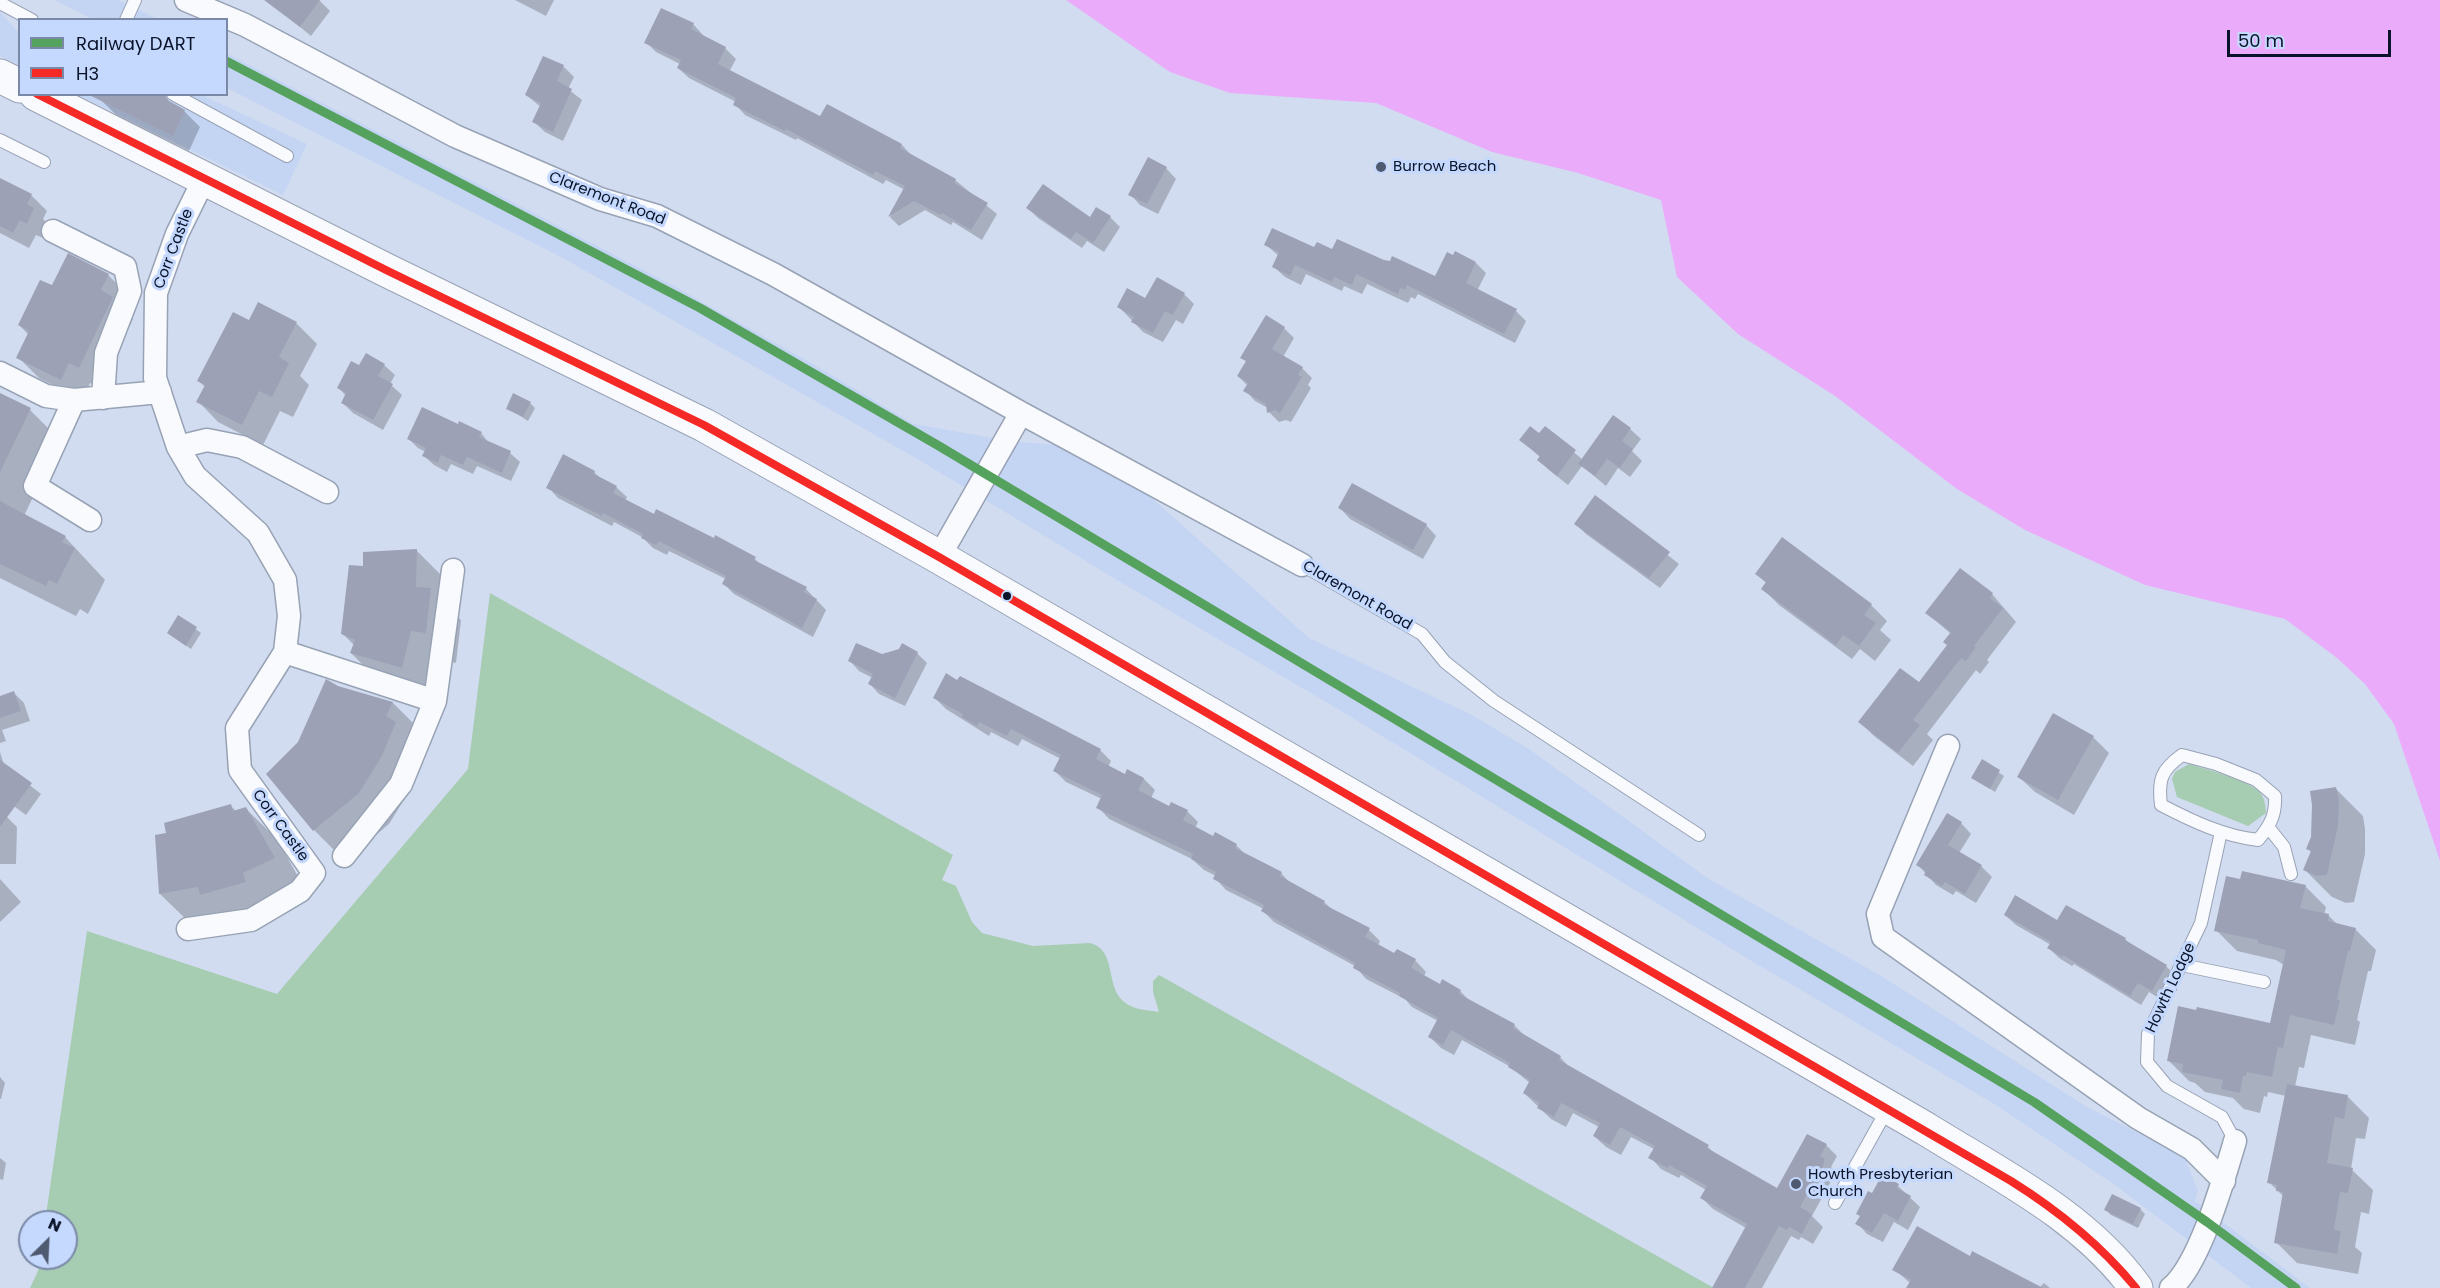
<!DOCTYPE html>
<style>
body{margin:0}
#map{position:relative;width:2440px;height:1288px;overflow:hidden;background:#d2dcf0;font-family:Poppins,sans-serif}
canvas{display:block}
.legend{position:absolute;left:18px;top:18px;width:210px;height:78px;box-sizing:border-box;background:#c5d8fd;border:2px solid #7a89a8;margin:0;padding:8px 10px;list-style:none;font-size:18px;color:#091329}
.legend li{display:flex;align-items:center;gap:12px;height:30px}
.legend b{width:30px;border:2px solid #7a89a8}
.north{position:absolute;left:18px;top:1210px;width:60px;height:60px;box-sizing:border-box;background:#c5d8fd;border:2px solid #7a89a8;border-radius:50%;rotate:24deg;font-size:16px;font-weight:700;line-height:24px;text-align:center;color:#091329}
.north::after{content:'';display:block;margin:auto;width:21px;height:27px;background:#4f596f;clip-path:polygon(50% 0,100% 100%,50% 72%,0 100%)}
.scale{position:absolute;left:2227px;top:30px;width:164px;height:27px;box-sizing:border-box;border:3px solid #091329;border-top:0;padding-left:8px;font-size:18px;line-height:21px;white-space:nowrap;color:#091329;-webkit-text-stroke:4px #c5d8fd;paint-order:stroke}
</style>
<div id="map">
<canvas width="2440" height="1288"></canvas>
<ul class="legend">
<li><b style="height:8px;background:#55a15e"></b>Railway DART</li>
<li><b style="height:8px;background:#f52a26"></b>H3</li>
</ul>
<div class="north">N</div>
<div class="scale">50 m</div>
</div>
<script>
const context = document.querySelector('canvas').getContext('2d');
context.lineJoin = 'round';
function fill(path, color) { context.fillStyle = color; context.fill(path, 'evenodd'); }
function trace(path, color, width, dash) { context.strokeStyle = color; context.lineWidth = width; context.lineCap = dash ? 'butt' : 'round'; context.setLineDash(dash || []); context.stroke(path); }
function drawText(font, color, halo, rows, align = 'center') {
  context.font = font + ' Poppins,sans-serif'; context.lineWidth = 6; context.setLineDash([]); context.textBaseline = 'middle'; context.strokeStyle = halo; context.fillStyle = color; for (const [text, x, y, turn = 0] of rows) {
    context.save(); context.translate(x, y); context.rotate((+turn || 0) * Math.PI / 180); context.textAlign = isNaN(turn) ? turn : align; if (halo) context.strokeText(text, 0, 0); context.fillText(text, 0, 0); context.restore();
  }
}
const built = new Path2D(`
 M54 0H118L158 19H93Z
 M0 12 19 33V65L0 56Z
 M226 53 672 285 811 363 914 424 1016 442 1063 445 1137 485 1309 638 1470 714 1529 749 1709 879 1883 977 2087 1107 2184 1156 2198 1191 2195 1201 2310 1288H2251L2115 1185 1996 1105 1745 957 1328 703 1122 583 921 461 565 259 227 88Z
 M78 95H202L307 144 283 195Z`);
const green = new Path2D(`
 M490 593 953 855 942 880 956 886 972 922 982 933 1033 946 1090 943C1117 950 1105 985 1123 1001 1133 1010 1147 1010 1159 1012L1153 992V981L1159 975 1714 1288H30L38 1271 40 1258H66V1222H45L87 931 277 994 468 769Z
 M2189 764C2206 769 2246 780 2259 791 2265 798 2265 804 2266 813L2248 826 2177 797 2172 779 2175 772Z`);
const water = new Path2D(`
 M1066 0H2440V861L2394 724 2365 684 2337 658 2285 619 2145 585 2025 530 1957 489 1835 396 1738 334 1677 277 1661 200 1578 173 1492 152 1376 103 1230 93 1170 72Z`);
const shadow = new Path2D(`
 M283 0H319L330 11 311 36 277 8Z
 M515 0H554L546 16Z
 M693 24 703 35 702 37 725 48 736 59 729 72 821 118 902 145 912 156 955 180 997 214 982 240 953 222 951 225 925 210 899 226 890 217 905 190 886 180 883 184 797 138 796 140 745 115 735 104 736 102 689 78 678 68 680 64 656 52 646 42Z
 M544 58 564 67 574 77 568 89 582 100 563 141 545 132 534 122 541 107 526 95Z
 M101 100 173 105 184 111 200 127 189 151 117 116Z
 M1166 168 1176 179 1158 214 1140 205 1130 194Z
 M0 180 31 195 47 211 43 219 49 225 43 238 36 235 29 248 0 233Z
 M1028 208 1090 219 1110 217 1120 227 1104 252 1087 241 1082 248 1038 218Z
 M1266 245 1332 251 1383 262 1435 278 1476 263 1486 273 1477 291 1516 311 1526 321 1515 343 1418 294 1415 299 1411 297 1408 303 1367 284 1362 294 1344 286 1342 291 1306 274 1301 285 1285 277 1274 267 1279 256Z
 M108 275 129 296 123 308 133 319 100 387 90 383 82 400 39 378 18 357 29 335 19 325 52 287Z
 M1184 294 1194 304 1183 324 1176 320 1163 342 1143 332 1119 307 1146 300Z
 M296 323 317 344 300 376 309 385 293 417 280 411 263 445 218 422 198 401 205 387 199 381Z
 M1284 328 1294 338 1283 357 1302 368 1312 378 1308 385 1311 388 1291 422 1286 420 1279 422 1269 412 1268 408 1255 401 1245 390 1248 386 1238 376 1247 362 1242 358Z
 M384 365 395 375 390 384 402 395 383 430 353 413 343 403 346 396 339 388 360 367Z
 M0 395 30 410 60 440 24 516 65 537 105 580 88 614 80 609 76 616 0 578Z
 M530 403 535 408 528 421 508 408Z
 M459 426 481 433 489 443 510 453 520 462 511 481 477 466 473 474 451 464 447 472 434 465 424 456 426 452 418 448 408 438Z
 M1545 428 1583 460 1630 429 1641 439 1632 451 1642 461 1630 477 1618 468 1606 486 1582 466 1568 485 1549 470 1539 460 1541 458 1521 440 1539 435Z
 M594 472 601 479 616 487 627 497 625 501 755 559 762 566 806 589 826 610 813 637 734 594 723 583 726 579 669 551 667 555 653 548 642 537 614 522 612 526 558 498 548 487Z
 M1595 497 1679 564 1660 588 1586 534 1576 524Z
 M1340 508 1426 525 1436 536 1423 559 1350 519Z
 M417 551 447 581 446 605 461 620 456 663 441 660 432 698 382 684 351 653 354 645 343 634 365 568Z
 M1757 574 1871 605 1887 621 1880 630 1891 640 1875 661 1860 649 1852 659 1779 605 1763 589 1767 584Z
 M1992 594 2016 622 1987 660 1989 662 1980 674 1976 670 1927 734 1933 740 1913 766 1874 736 1860 722 1919 684 1949 646 1951 634 1927 613Z
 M179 617 201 633 191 649 168 633Z
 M917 653 927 663 905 706 879 694 870 684 873 678 859 671 850 661Z
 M338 687 393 703 423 733 426 754 412 787 389 824 345 861 314 830 268 774 300 743Z
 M14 693 24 703 30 721 2 730 6 741 0 743V698Z
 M935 698 1100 750 1111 761 1108 767 1126 776 1128 771 1144 779 1155 790 1151 798 1170 808 1187 811 1198 822 1195 828 1213 838 1236 845 1247 856 1281 873 1292 885 1324 902 1334 911 1369 930 1380 941 1378 946 1395 955 1415 960 1426 972 1424 976 1441 986 1460 991 1472 1003 1514 1025 1526 1037 1560 1057 1571 1069 1708 1147 1716 1155 1778 1190 1826 1145 1837 1156 1831 1167 1836 1172 1812 1216 1823 1227 1813 1244 1801 1237 1799 1240 1791 1236 1762 1288H1721L1746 1228 1713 1209 1702 1198 1706 1190 1681 1175 1679 1178 1661 1169 1650 1157 1654 1149 1631 1137 1621 1155 1606 1147 1594 1136 1599 1127 1573 1113 1566 1127 1551 1119 1524 1093 1530 1083 1509 1066 1462 1040 1454 1055 1441 1048 1430 1037 1438 1021 1412 1007 1405 999 1366 979 1355 966 1274 922 1263 911 1264 909 1226 890 1215 878 1216 876 1204 870 1192 859 1109 819 1098 807 1102 799 1066 782 1055 771 1061 759 1022 739 1018 746 991 732 989 736 946 709Z
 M2054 715 2093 737 2109 753 2074 815 2035 792 2019 777Z
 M0 752 4 765 41 794 26 815 0 796Z
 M1982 761 2004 776 1995 792 1973 778Z
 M2336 789 2363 816 2365 829V854L2354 902 2346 903 2332 897 2305 870 2312 853 2308 849 2312 838Z
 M231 806 237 812 246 809 277 839 305 889 272 904 191 924 160 894 156 837 168 835Z
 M0 816 7 817 17 827 16 864H0Z
 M1961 823 1971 834 1959 853 1981 866 1992 877 1976 903 1956 891 1953 895 1936 885 1918 865Z
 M0 879 21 902 0 922Z
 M2242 881 2305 886 2326 907 2324 915 2329 916 2338 925 2355 929 2376 950 2371 971H2368L2357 1020 2360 1022 2355 1045 2311 1035 2304 1068 2299 1067 2295 1087 2348 1097 2369 1118 2365 1139 2356 1138 2351 1169 2373 1190 2369 1214 2361 1212 2355 1247 2362 1253 2358 1274 2297 1263 2276 1242 2284 1197 2269 1182 2286 1096 2268 1092 2267 1097 2264 1096 2260 1113 2244 1109 2233 1098 2205 1092 2195 1083 2189 1081 2168 1060 2271 1025 2284 965 2276 960 2237 951 2216 930Z
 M2005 915 2058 922 2125 939 2131 945 2166 966 2176 976 2162 1000 2149 992 2141 1005 2074 964 2072 966 2059 958 2049 948 2051 945 2016 925Z
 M0 1077 5 1083 1 1099H0Z
 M0 1158 6 1163 3 1180 0 1179Z
 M1883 1177 1898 1186 1920 1207 1908 1230 1894 1222 1883 1242 1867 1234 1857 1223Z
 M2140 1209 2145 1214 2138 1228 2111 1215 2106 1210Z
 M1894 1269 2026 1288H1908L1910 1283Z
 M2044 1283 2050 1288H2039Z`);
const building = new Path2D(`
 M264 0H320L300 27Z
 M661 8 694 23 691 29 726 47 718 64 820 116 827 104 902 144 900 148 956 179 954 183 988 203 971 230 942 213 941 215 914 201 888 217 905 186 875 171 873 175 786 129 785 131 733 105 736 98 677 68 681 60 644 43Z
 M543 56 564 65 557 81 572 89 553 132 532 122 541 103 525 95Z
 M87 94H164L169 101 185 110 173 136Z
 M1148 157 1167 167 1147 204 1128 195Z
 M0 178 32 194 27 204 34 208 27 224 20 220 13 233 0 226Z
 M1043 184 1090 217 1096 207 1111 216 1093 243 1076 232 1071 239 1026 208Z
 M1272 228 1314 247 1317 242 1332 249 1337 239 1384 260 1390 261 1392 256 1435 276 1447 252 1453 255 1455 251 1476 262 1466 283 1517 309 1504 334 1407 285 1405 290 1400 288 1398 294 1356 274 1352 285 1334 277 1332 282 1295 265 1290 276 1272 267 1279 252 1264 245Z
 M68 253 109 274 101 290 113 297 79 368 69 363 61 380 16 358 29 331 18 325 40 280 52 285Z
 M1157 277 1185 293 1173 315 1165 311 1153 333 1131 322 1134 317 1117 307 1127 288 1145 298Z
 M258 302 297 322 279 357 289 363 272 397 259 391 242 425 196 402 205 385 197 381 233 312 249 320Z
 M1266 315 1285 327 1272 349 1303 367 1298 375 1302 377 1280 413 1275 410 1267 413 1266 404 1243 391 1248 383 1237 376 1246 361 1240 358Z
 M366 353 385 364 378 376 393 384 373 420 341 403 346 393 337 388 351 361 359 365Z
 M0 393 31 408 0 472Z
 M513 393 531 402 523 417 506 409Z
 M422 407 458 424 459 421 482 432 479 437 511 451 502 473 467 457 463 465 441 455 438 463 422 456 426 448 407 439Z
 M1613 415 1631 428 1622 441 1633 449 1620 468 1607 459 1595 476 1578 464Z
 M1530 426 1539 433 1545 426 1576 450 1557 476 1537 460 1540 456 1519 440Z
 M563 454 595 471 594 474 617 486 613 493 654 514 656 509 714 538 715 535 756 557 754 560 807 587 804 592 817 599 802 628 722 584 726 576 659 541 656 545 641 538 643 534 603 513 602 516 546 488Z
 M1352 483 1427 524 1413 550 1338 508Z
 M1595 495 1670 552 1649 578 1574 524Z
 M0 501 66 536 62 542 75 548 57 584 49 580 46 586 0 564Z
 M1782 537 1872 604 1864 615 1876 623 1859 646 1843 635 1836 645 1761 589 1766 582 1755 574Z
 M417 549 416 587 431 588 426 633 411 631 402 668 350 653 355 640 341 634 349 565 363 566V552Z
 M1960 568 1993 593 1990 598 2003 608 1974 646 1976 647 1966 661 1961 658 1913 720 1920 725 1898 753 1858 722 1900 668 1919 682 1947 645 1943 642 1951 632 1925 613Z
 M178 615 197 627 186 646 167 633Z
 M856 643 882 654 899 649 902 643 918 652 895 698 868 684 873 674 848 661Z
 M946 673 957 680 960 676 1101 749 1096 759 1125 774 1127 769 1144 778 1138 790 1169 806 1171 802 1188 810 1183 820 1213 836 1215 832 1237 844 1235 848 1282 872 1280 876 1325 901 1323 904 1370 928 1365 937 1394 953 1397 949 1416 959 1411 968 1440 984 1442 979 1461 990 1459 994 1515 1024 1513 1028 1561 1056 1559 1060 1709 1145 1707 1148 1777 1188 1807 1134 1827 1144 1820 1156 1825 1159 1823 1166 1800 1207 1812 1214 1802 1234 1789 1227 1787 1230 1779 1226 1745 1288H1712L1747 1224 1700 1198 1707 1186 1669 1165 1668 1168 1648 1158 1655 1146 1620 1127 1610 1145 1593 1136 1600 1123 1561 1103 1554 1117 1537 1108 1540 1103 1523 1093 1530 1080 1508 1067 1510 1063 1451 1030 1443 1045 1428 1037 1438 1018 1399 996 1400 993 1353 968 1355 963 1261 911 1264 905 1213 879 1216 872 1191 859 1193 854 1096 808 1102 795 1053 771 1061 755 1011 729 1007 736 979 722 977 726 962 717 963 714 933 698Z
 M326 679 338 686 393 702 386 716 396 722 382 756 359 793 313 831 266 774 298 742Z
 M14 691 21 711 0 718V696Z
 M2053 713 2094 736 2058 800 2017 777Z
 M1982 759 2000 770 1990 789 1971 778Z
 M0 760 32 783 0 827Z
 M2336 787 2339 800 2338 826 2327 875 2317 876 2303 870 2311 851 2306 849 2311 837 2312 805 2310 791Z
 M231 804 233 811 246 807 275 858 243 873 246 882 200 895 198 887 159 894 155 835 166 833 164 823Z
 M1947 813 1962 822 1948 845 1982 865 1965 894 1945 882 1942 886 1924 875 1926 871 1916 865Z
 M2242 871 2306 885 2300 908 2329 914 2328 921 2356 928 2350 951H2348L2337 999 2340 1000 2334 1025 2290 1015 2283 1048 2278 1047 2272 1077 2247 1072 2246 1076H2243L2240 1093 2221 1089 2223 1080 2182 1072 2183 1064 2167 1061 2178 1006 2196 1010 2197 1007 2270 1023 2286 950 2258 943V940L2214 931 2226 876 2240 879Z
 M2015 895 2057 920 2066 905 2126 938 2125 940 2167 965 2152 991 2138 983 2130 996 2063 955 2062 957 2047 948 2051 942 2004 915Z
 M2287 1084 2348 1095 2344 1119 2335 1117 2327 1163 2353 1168 2348 1193 2340 1192 2334 1230 2341 1231 2337 1254 2274 1243 2283 1192 2276 1191 2277 1185 2267 1183Z
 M1882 1175 1899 1184 1897 1188 1911 1196 1898 1221 1884 1213 1872 1233 1855 1224 1860 1216 1856 1214 1868 1191 1872 1193Z
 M2112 1194 2141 1208 2133 1224 2104 1210Z
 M1917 1226 1970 1256 1972 1251 2043 1288H1906L1911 1280 1892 1270Z`);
const service = new Path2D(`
 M0 3 32 20
 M126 20 135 0
 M173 94 287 156
 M0 140 44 162
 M1302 565 1422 634 1445 662 1494 701 1699 835
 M2182 755 2216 764 2256 780 2275 796C2276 815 2270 826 2258 840 2223 836 2192 821 2161 805 2158 780 2161 770 2182 755Z
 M2269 828 2284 847 2291 874
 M2221 832 2201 923 2148 1034 2147 1062 2167 1086 2222 1117 2235 1141
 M2182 965 2264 982
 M1835 1203 1888 1108`);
const minor = new Path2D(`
 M186 0 245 25 455 136 600 199 657 216 773 274 1021 413 1302 565
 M53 231 125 267 130 291 106 353 103 398
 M0 373 46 396 74 400
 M178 447 207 440 242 447 327 492
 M90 520 35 486 74 400 160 392
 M939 557 1021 413
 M285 652 435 701
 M1948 746 1878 914 1883 937 2138 1118 2192 1149 2224 1181
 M344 856 401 784 435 701 453 570
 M188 929 251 920 300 891 314 873 240 770 237 728 285 652 289 616 285 580 258 533 195 476 178 447 155 378 156 293 177 234 204 179
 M2171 1288C2200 1264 2224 1178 2235 1141`);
const secondary = new Path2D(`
 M0 76 20 86
 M36 94 386 270 704 425 939 557 1926 1129C2000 1175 2084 1216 2136 1288`);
const bus1 = new Path2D(`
 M37 94 386 270 704 425 939 557 2011 1181C2059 1211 2100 1244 2136 1288`);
const rail1 = new Path2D(`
 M226 61 700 308 939 446 2034 1102 2207 1222 2296 1288`);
const markers = [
 [1381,167,6,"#4f596f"],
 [1007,596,5,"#091329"],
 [1796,1184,6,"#4f596f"]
];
const poiNames = [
 ["Burrow Beach",1393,167],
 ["Howth Presbyterian",1808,1175],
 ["Church",1808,1192]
];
const streetNames = [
 ["Claremont Road",607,199,21],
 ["Corr Castle",174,249,-69],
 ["Claremont Road",1357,596,30],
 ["Corr Castle",280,826,54],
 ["Howth Lodge",2171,988,-65]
];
fill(built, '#c4d4f3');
fill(green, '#a6ccb2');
fill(water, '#eaacfa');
fill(shadow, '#0003');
fill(building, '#9da1b5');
trace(service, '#98a2b5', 14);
trace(minor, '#98a2b5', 25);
trace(secondary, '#98a2b5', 35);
trace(service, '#f8fafd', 12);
trace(minor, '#f8fafd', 22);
trace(secondary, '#f8fafd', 33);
trace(bus1, '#f52a26', 8);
trace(rail1, '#55a15e', 9);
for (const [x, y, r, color] of markers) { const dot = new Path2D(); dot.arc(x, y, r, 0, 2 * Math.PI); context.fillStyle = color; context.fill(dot); trace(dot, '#c5d8fd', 2); }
drawText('15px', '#091329', '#c5d8fd', poiNames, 'left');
drawText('15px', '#091329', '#c5d8fd', streetNames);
</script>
